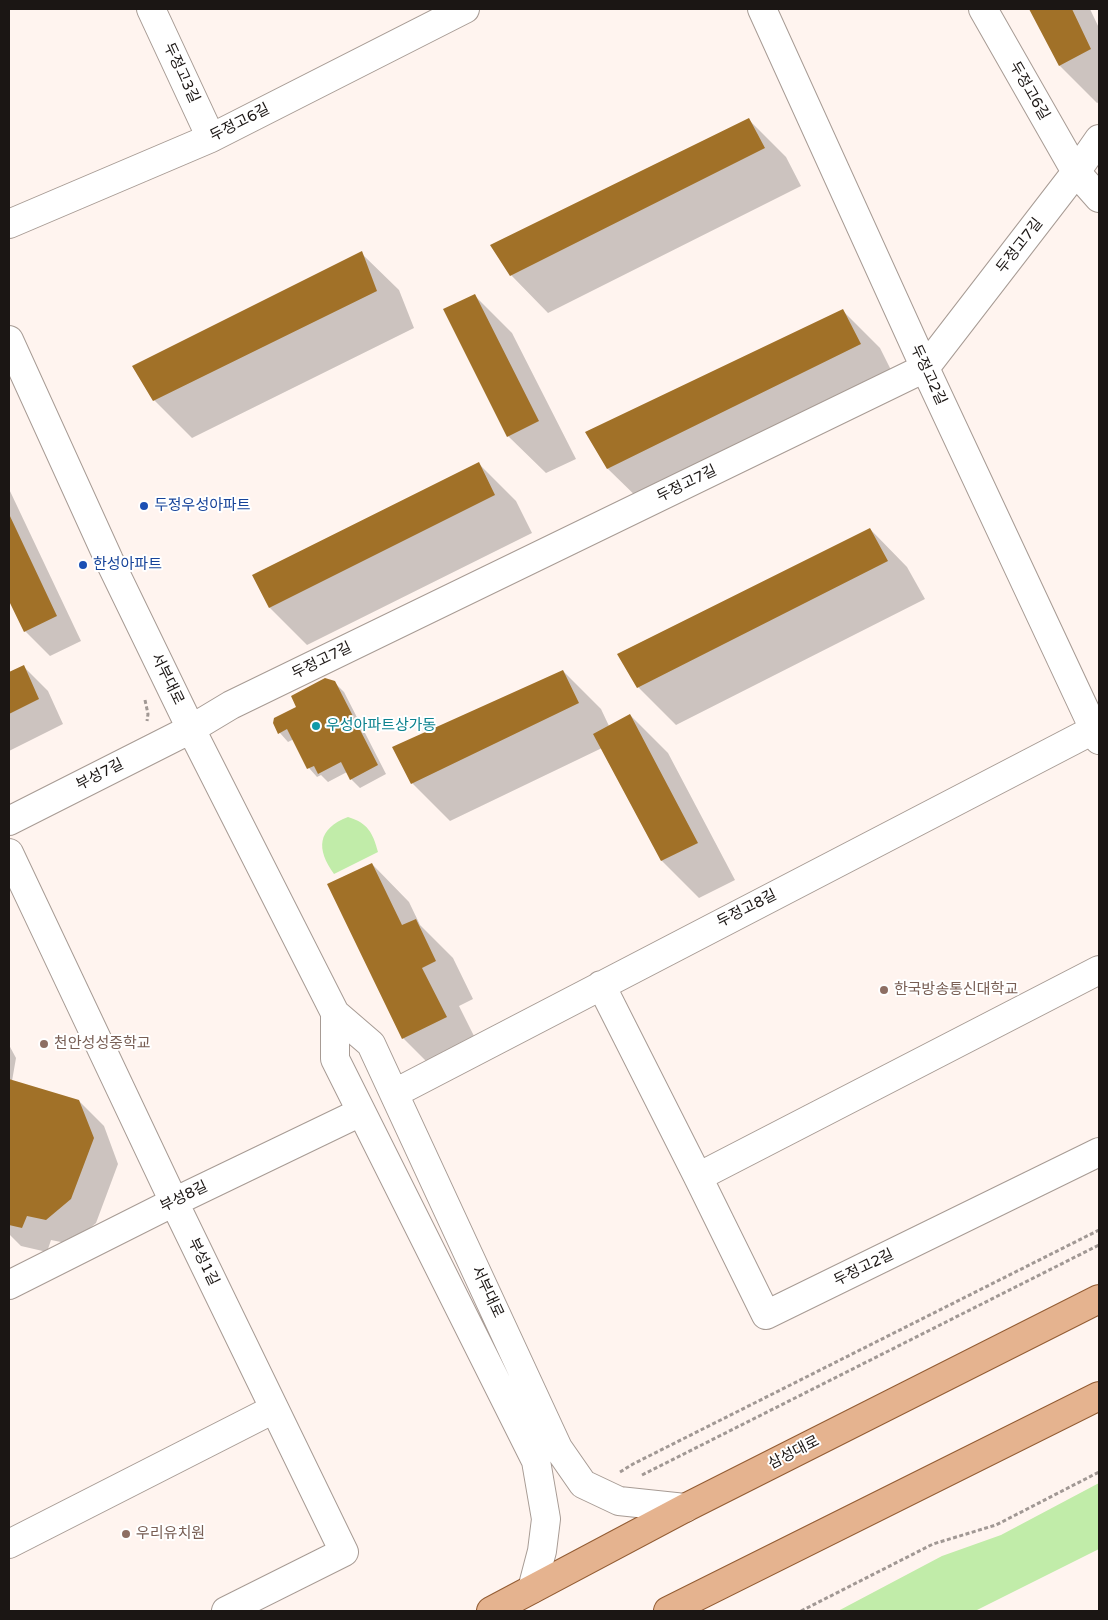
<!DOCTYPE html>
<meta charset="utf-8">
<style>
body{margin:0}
#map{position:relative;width:1108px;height:1620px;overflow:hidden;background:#fff4ef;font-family:"Varela Round",sans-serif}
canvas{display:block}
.frame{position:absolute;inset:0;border:10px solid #1b1614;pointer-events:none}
</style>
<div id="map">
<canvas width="1108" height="1620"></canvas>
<div class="frame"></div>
</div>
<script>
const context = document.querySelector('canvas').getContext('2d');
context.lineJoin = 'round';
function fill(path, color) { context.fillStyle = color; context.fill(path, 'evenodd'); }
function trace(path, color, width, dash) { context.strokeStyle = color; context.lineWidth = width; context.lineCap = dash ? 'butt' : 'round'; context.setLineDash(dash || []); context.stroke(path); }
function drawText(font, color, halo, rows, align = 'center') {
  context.font = font + ' "Varela Round","Noto Sans KR",sans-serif'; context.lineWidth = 4; context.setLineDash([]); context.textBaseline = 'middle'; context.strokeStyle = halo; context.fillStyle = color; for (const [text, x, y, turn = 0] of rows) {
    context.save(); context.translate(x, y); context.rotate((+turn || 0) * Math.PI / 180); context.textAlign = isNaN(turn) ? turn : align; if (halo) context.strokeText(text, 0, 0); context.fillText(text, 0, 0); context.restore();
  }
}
const green = new Path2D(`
 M348 817C368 823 373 833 378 852L334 874C316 849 317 829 348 817Z
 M1099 1483V1549L975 1611H838L942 1556 1001 1535Z`);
const shadow = new Path2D(`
 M1030 9H1090L1099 28V102L1097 103 1060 66Z
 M749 120 786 157 801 186 548 313 511 275Z
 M361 253 399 290 414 328 192 438 154 400Z
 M475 296 512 333 576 459 546 473 508 436Z
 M843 311 880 348 897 382 646 506 608 469 587 432Z
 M478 463 516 501 532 533 307 645 270 608 254 576Z
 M9 489 81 641 50 656 25 631 9 598Z
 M870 529 907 567 925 599 676 725 638 687 619 655Z
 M23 666 48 691 63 724 9 751V674Z
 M563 671 601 709 609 726 630 715 668 753 735 880 699 898 662 861 602 748 450 821 412 783Z
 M334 682 344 692 386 774 360 788 351 779 347 772 328 782 321 775 317 777 309 768 294 739 288 742 280 733 274 723Z
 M372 864 409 902 420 925 453 958 473 999 459 1006 483 1054 441 1076 403 1038Z
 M9 1045 16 1058 12 1081 79 1101 104 1126 118 1164 96 1223 71 1244 51 1240 47 1252 21 1246 9 1234Z`);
const building = new Path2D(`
 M1029 9H1072L1091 49 1059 66Z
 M749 118 765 148 510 276 490 245Z
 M362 251 377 291 153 401 132 366Z
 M475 294 539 421 507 437 443 309Z
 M843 309 861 344 607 469 585 432Z
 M479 462 495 495 269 608 252 575Z
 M9 514 57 616 24 632 9 601Z
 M870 528 888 561 637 688 617 654Z
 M24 665 39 699 9 714V672Z
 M563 670 579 703 411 784 392 747Z
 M325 678 335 681 378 765 350 780 341 762 318 774 314 766 307 769 287 729 278 734 273 723 274 718 296 707 291 696Z
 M630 714 698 843 661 861 593 734Z
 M372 863 402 925 416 919 436 961 422 968 447 1017 402 1039 327 884Z
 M9 1079 79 1100 94 1138 71 1199 46 1220 27 1216 22 1228 9 1225Z`);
const path = new Path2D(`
 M145 700 148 714 147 721
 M620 1472 633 1464 1099 1230
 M642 1475 1099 1245
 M801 1611 933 1544 996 1525 1099 1472`);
const minor = new Path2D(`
 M151 9 211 138
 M762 9 925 368 1099 740
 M983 9 1076 172 1099 198
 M9 224 211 138 465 9
 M9 340 109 560 191 729 335 1013 371 1044 558 1448 583 1484 619 1501 685 1508
 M9 821 191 729 231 705 925 368 1076 172 1099 139
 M9 853 174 1202 344 1552 226 1611
 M601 985 698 1177 766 1315 1099 1152
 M335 1013V1059L536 1461 546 1519 542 1551 532 1589
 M395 1093 1099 727
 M698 1177 1099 970
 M9 1285 174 1202 361 1112
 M9 1544 274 1409`);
const major = new Path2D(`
 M491 1611 685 1508 1099 1299
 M668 1611 1099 1396`);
const markers = [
 [144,506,5,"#1a4fb4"],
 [83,565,5,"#1a4fb4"],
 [316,726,5,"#0f9aa8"],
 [884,990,5,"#8d6e63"],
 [44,1044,5,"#8d6e63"],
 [126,1534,5,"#8d6e63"]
];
const streetNames = [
 ["두정고3길",181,73,65],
 ["두정고6길",1029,91,60],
 ["두정고6길",240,123,-27],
 ["두정고7길",1020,246,-52],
 ["두정고2길",928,375,65],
 ["두정고7길",687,484,-26],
 ["두정고7길",322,661,-26],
 ["서부대로",167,679,64],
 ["부성7길",100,775,-27],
 ["두정고8길",747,909,-27],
 ["부성8길",184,1197,-26],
 ["부성1길",203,1262,64],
 ["두정고2길",864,1268,-26],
 ["서부대로",487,1292,65],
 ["삼성대로",794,1453,-27]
];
const transitNames = [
 ["두정우성아파트",154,506],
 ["한성아파트",93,565]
];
const cultureNames = [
 ["우성아파트상가동",326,726]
];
const educationNames = [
 ["한국방송통신대학교",894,990],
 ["천안성성중학교",54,1044],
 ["우리유치원",136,1534]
];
fill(green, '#c1eca9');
fill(shadow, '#0003');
fill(building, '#a17128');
trace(minor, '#a79b94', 30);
trace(major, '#935c33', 30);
trace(path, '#a19894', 3, [4, 2.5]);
trace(minor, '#fff', 28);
trace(major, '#e5b38f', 28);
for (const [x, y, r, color] of markers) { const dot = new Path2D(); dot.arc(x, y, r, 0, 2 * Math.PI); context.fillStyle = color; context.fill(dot); trace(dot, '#fff', 2); }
drawText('15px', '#1b1614', '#fff', streetNames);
drawText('15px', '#164399', '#fff', transitNames, 'left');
drawText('15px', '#0d838f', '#fff', cultureNames, 'left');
drawText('15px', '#785e54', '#fff', educationNames, 'left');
</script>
